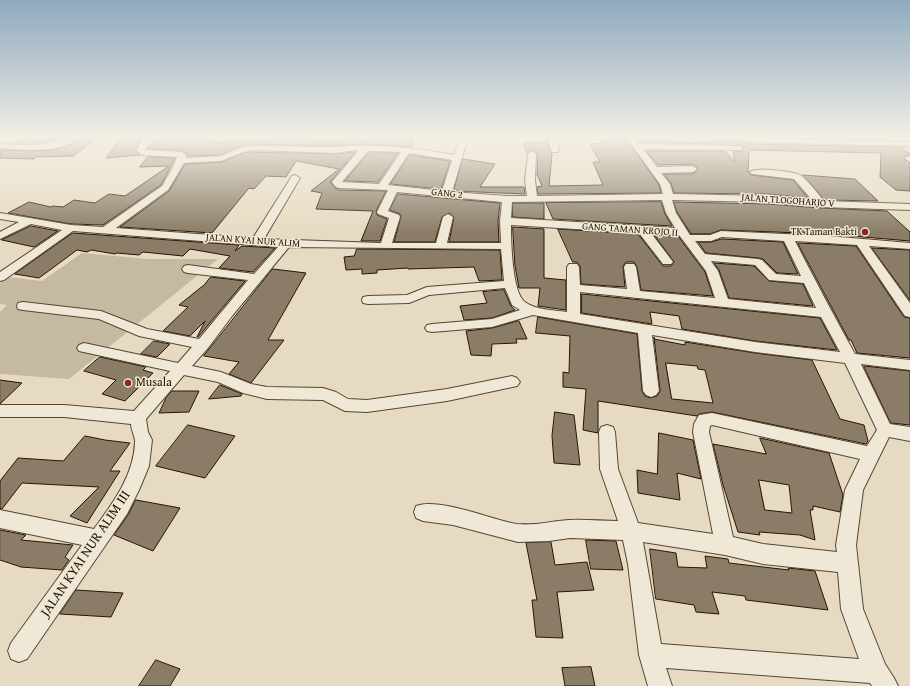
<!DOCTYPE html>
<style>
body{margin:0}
canvas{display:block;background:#e6dbc2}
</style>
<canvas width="910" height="686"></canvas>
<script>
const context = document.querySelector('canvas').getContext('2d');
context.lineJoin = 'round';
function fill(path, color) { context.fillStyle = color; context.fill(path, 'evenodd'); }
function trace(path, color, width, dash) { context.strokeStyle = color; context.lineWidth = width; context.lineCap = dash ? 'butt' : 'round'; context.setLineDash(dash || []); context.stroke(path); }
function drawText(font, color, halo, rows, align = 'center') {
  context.font = font + ' "Gentium Book Plus",serif'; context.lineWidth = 3; context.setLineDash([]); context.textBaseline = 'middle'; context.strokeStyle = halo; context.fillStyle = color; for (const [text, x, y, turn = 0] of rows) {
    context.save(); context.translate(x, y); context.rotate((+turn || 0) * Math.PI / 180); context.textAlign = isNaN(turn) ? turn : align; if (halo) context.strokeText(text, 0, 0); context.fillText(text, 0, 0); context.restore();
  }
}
const green = new Path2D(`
 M82 253 147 259H218L69 379 0 374V312L7 305 0 304V283L8 277 42 281Z`);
const building = new Path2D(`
 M29 137H67L44 142 14 143Z
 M81 137H97L74 156 36 157 34 159 0 158V150L30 151 53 150 73 144Z
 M121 137H147L142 139 135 149 140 155 107 158Z
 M159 137H216L213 142 248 140 252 137H313L312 140 344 141 347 137 395 138 413 140 412 147 364 144 334 146 254 144 241 146 220 155 188 156 187 154 182 150 148 149Z
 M597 137H625L659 185 661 193 538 194 537 187 542 186 537 174 538 154 532 150 527 153 523 142H548L550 151 552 154 549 186 603 185 593 162H600L590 144 602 143Z
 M654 137 715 138 717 142 718 137H745L743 140 748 144 900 147 910 154 903 158 910 163V191L896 190 880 177 881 153 749 150 748 171 751 175 793 180 808 198 768 194 674 193 671 183 664 174H693L698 170V168L693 164 658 165 646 151H725L734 162V151L742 152 744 148 739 144 640 143 636 138H655Z
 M746 137H884L889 140Z
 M246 152 334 154 355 152 330 182 335 188 339 190 386 191 376 211 377 215 387 219 380 241H361L373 211 316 209 322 193 311 191 339 169 296 161 286 177 266 176 254 189 249 188 212 233 120 227 169 191 185 164 221 162Z
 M369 153H398L378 182 345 181Z
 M410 155 450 161 441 189 391 184Z
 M148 157 175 158 161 185 103 225 71 224 8 213 29 202 51 207 53 206 63 207 74 200 95 203 109 194 125 196 169 166 140 167Z
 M463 159 495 164 480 187H524L525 194 454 191Z
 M803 175 855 179 878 201 825 200Z
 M398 194 500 203 498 221 499 242H449L454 217 449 213 442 217 435 242H394L401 216 400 214 390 210Z
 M661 202 665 214 672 226 553 219 546 203Z
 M674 202 768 204 821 208 887 211 910 232V241L828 234 721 230 710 234H691L677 212Z
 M513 203H544V219L513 217Z
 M31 226 58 231 34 247 2 240Z
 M513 227 544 229V278L566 280V310L538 306 540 288H519L515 266Z
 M558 229 638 234 663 266H671L674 262 654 235 678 236 705 272 713 296 641 290 637 267 634 262H626L623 266 625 287 581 284 580 266 577 262H573Z
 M73 233 239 245 235 251 242 246 275 248 253 272 219 268 230 256 190 249 183 256 143 252 139 255 117 253 115 254 91 250 87 252 77 250 39 278 15 274Z
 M722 239 783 242 798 274 777 273 763 259 758 258 706 253 698 242H711Z
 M798 243 856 246 904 317 910 318V358L857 353 851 340H849L841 325Z
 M872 248 910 250V300Z
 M357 249 500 250 502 280 479 281 474 267 408 269V268L377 270V273L362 274V269L346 270 344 257 354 256Z
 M714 263 754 266 769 281 803 284 813 306 729 298 719 270Z
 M273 269 306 273 268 340H284L251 383 229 374 239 362 204 356Z
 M211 277 245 281 198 337H197L205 321 190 336 163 331 188 307 179 305 204 285Z
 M504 290 511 306 515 310 492 318 464 320 460 306 487 303 483 292Z
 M582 294 820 318 837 350 755 341 682 329 679 316 650 312 652 324 582 313Z
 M538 317 637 334 642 391 645 396 650 398 657 396 660 391 654 337V339L685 345V342L755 353 812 360 840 419 864 425 868 441 866 444 712 412 699 414 697 416 598 401V433L583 430 586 389 563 387V372L569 373 570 336 536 333ZM666 363 697 366 698 369 705 370 713 403 672 399Z
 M519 321 527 339H516L517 343 492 344 491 356 471 355 466 331 492 328Z
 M154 341 170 344 157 357 141 354Z
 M100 357 146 367 143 370 153 373 125 401 102 394 116 380 84 371Z
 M864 366 910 371V425L891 423Z
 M0 380 22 383 0 404Z
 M220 385 242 394 241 396 209 399Z
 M172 391H199L189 412 159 413 166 398Z
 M555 412 574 415 580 465 554 463 552 436Z
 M188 425 235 436 205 478 156 466Z
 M659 433 693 440 701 479 677 473 680 500 638 493 637 470 657 474Z
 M85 436 105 440 130 443 110 471H120L87 523 70 516 99 487 22 483 2 509H0V481L18 458 63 461Z
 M760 438 829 453 843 495 840 512 813 506V510H810L815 540 800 535 759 532 760 535 738 532 723 485 713 444 766 454ZM759 480 789 485 792 513 765 510Z
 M136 500 180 508 153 551 114 535 128 515Z
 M0 530 26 535 21 540 73 545 65 557 69 560 62 570 21 567 0 560Z
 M586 540 616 541 623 570 591 569Z
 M551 542 555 565 587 562 594 590 557 592 563 638 536 637 532 600H537L526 543Z
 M650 549 676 553 678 567 707 568 705 556 728 559 729 563 789 570 788 568 815 571 828 610 746 600 745 596 712 592 719 614 696 612 694 605 656 599Z
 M76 590 123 593 111 617 60 614Z
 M156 660 180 669 170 686H139Z
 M591 667 595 686H565L562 668Z`);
const lane = new Path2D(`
 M910 156V162L904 158Z`);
const street = new Path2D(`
 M70 137H80C63 154 22 150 0 148V144C25 146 46 146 70 137Z
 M149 137H158L149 144 145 150 182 152 186 155V158L220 156 242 147 254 146 334 147C374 143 414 148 454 155L460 137H468L452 192 507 196H527L525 180 528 154 532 151 536 154 535 180 537 196 663 194 660 184 626 137H634L639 144 739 146 743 148 742 150 643 149 657 167 693 166 697 169 693 172 661 173 670 184 673 194 768 196 812 200 794 179 752 174 750 172C755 167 793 171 800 175 807 179 818 194 824 201L910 204V210L821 207 768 202 672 200 676 213 690 235H710L721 231 828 236 910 243V249L869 246 910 303V317L905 316 857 245 795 241C815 280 834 316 855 354L910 360V370L861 364 890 424 910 427V441L889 437 863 490 856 545 863 609 885 664 894 678 898 686H872L870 683 666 668 672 686H648L639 655 628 564 623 540 570 538 549 541 518 542 453 525 423 521 416 518 414 512 416 506C439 497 492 520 517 524 534 526 552 521 569 520 585 519 602 521 618 521L600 469 599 432 601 427 607 425 613 427 615 432 618 469 638 523 713 534 693 432 694 424 699 415 712 413 867 446 877 430 845 363 755 352 652 335 659 391 656 395 651 397 646 395 643 391 638 333 533 315 492 327 432 332 427 331 425 328 427 325 432 324 492 319 520 310 512 305 505 288 429 295 409 303 368 304 363 303 362 300 363 297 368 296 407 295 427 287 504 281 501 249 289 247 232 316 208 348 192 366 221 372 251 384 267 387 323 388 336 392 348 399 367 400 447 389 512 376 517 378 520 382 517 386 447 401 367 412 345 411 323 400 267 399 243 393 218 382 184 375 146 419 148 432 152 440 149 466 139 490 127 514 27 659 19 662 11 659 8 651 11 643 82 545 0 528V510L94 529C113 503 134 475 135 442 135 436 131 430 131 424L64 417H0V405H64L134 411 170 371 79 351 77 348 79 345 84 343 178 363 192 347 139 336 99 319 23 310 18 309 17 306 18 303 23 302 101 311 147 329 199 339 248 280 188 273 184 272 182 269 184 266 188 265 254 274 278 247 73 231 4 280 0 281V272L62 230 31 224 0 239V232L19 222 0 219V213L71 225 103 227 162 186 173 167 177 157 142 155 136 150 143 140ZM254 150 334 153 359 150 332 182 336 187 339 188 388 190 377 212 378 214 389 218 381 243 264 239 300 178 295 175 292 176 253 238 116 228 168 190 184 163 221 161 246 151ZM368 151 401 152 379 184 342 182ZM409 153 452 160 442 191 388 185ZM397 192 502 202 500 221 501 243H447L453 217 448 214 443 217 436 243H392L400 217 399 215 388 211ZM662 200 666 213 675 228 511 218 512 202ZM511 225 639 233 663 264H671L673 262 651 233 679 235 706 271 715 298 640 291 636 267 634 264H626L624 267 627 289 580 285 579 267 577 264H569L567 267V312C553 310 536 310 525 302 512 293 511 240 511 225ZM722 237 784 241 801 276 776 274 762 260 758 259 705 254 695 241H711ZM711 261 755 265 769 280 804 283 816 308 728 299 718 271ZM580 292 821 317 840 352 755 342 580 314ZM712 425 860 459 845 490 836 545 837 552 763 544 733 537 709 432 710 426ZM643 542 725 555 763 564 838 572 841 609 859 659 661 644Z
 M548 137H556L559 150 558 152H552L551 150Z
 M745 138 910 142V146L748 142 744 140Z`);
const markers = [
 [865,232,4,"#8f2418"],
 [128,383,4,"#8f2418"]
];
const farStreetnames = [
 ["GANG 2",447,194,6],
 ["JALAN TLOGOHARJO V",788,201,4],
 ["GANG TAMAN KROJO II",630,230,4],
 ["JALAN KYAI NUR ALIM",253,241,4]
];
const farPoinames = [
 ["TK Taman Bakti",857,232]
];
const poiNames = [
 ["Musala",136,383]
];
const nearStreetnames = [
 ["JALAN KYAI NUR ALIM III",86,554,-56]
];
fill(green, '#c6b9a1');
fill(building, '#8a7c66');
trace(building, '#271502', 1);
trace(lane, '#574632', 1);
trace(street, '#574632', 2);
fill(lane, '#efe8d7');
fill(street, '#efe8d7');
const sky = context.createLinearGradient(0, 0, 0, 233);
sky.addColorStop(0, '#8da9bf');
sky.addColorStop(0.59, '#f4efe4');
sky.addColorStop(1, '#f4efe400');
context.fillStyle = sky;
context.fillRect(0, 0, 910, 233);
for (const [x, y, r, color] of markers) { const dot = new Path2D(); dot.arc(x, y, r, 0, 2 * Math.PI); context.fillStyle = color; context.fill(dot); trace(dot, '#efe8d7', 1.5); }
drawText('10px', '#271502', '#efe8d7', farStreetnames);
drawText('10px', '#271502', '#efe8d7', farPoinames, 'right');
drawText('12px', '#271502', '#efe8d7', poiNames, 'left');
drawText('14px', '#271502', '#efe8d7', nearStreetnames);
</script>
